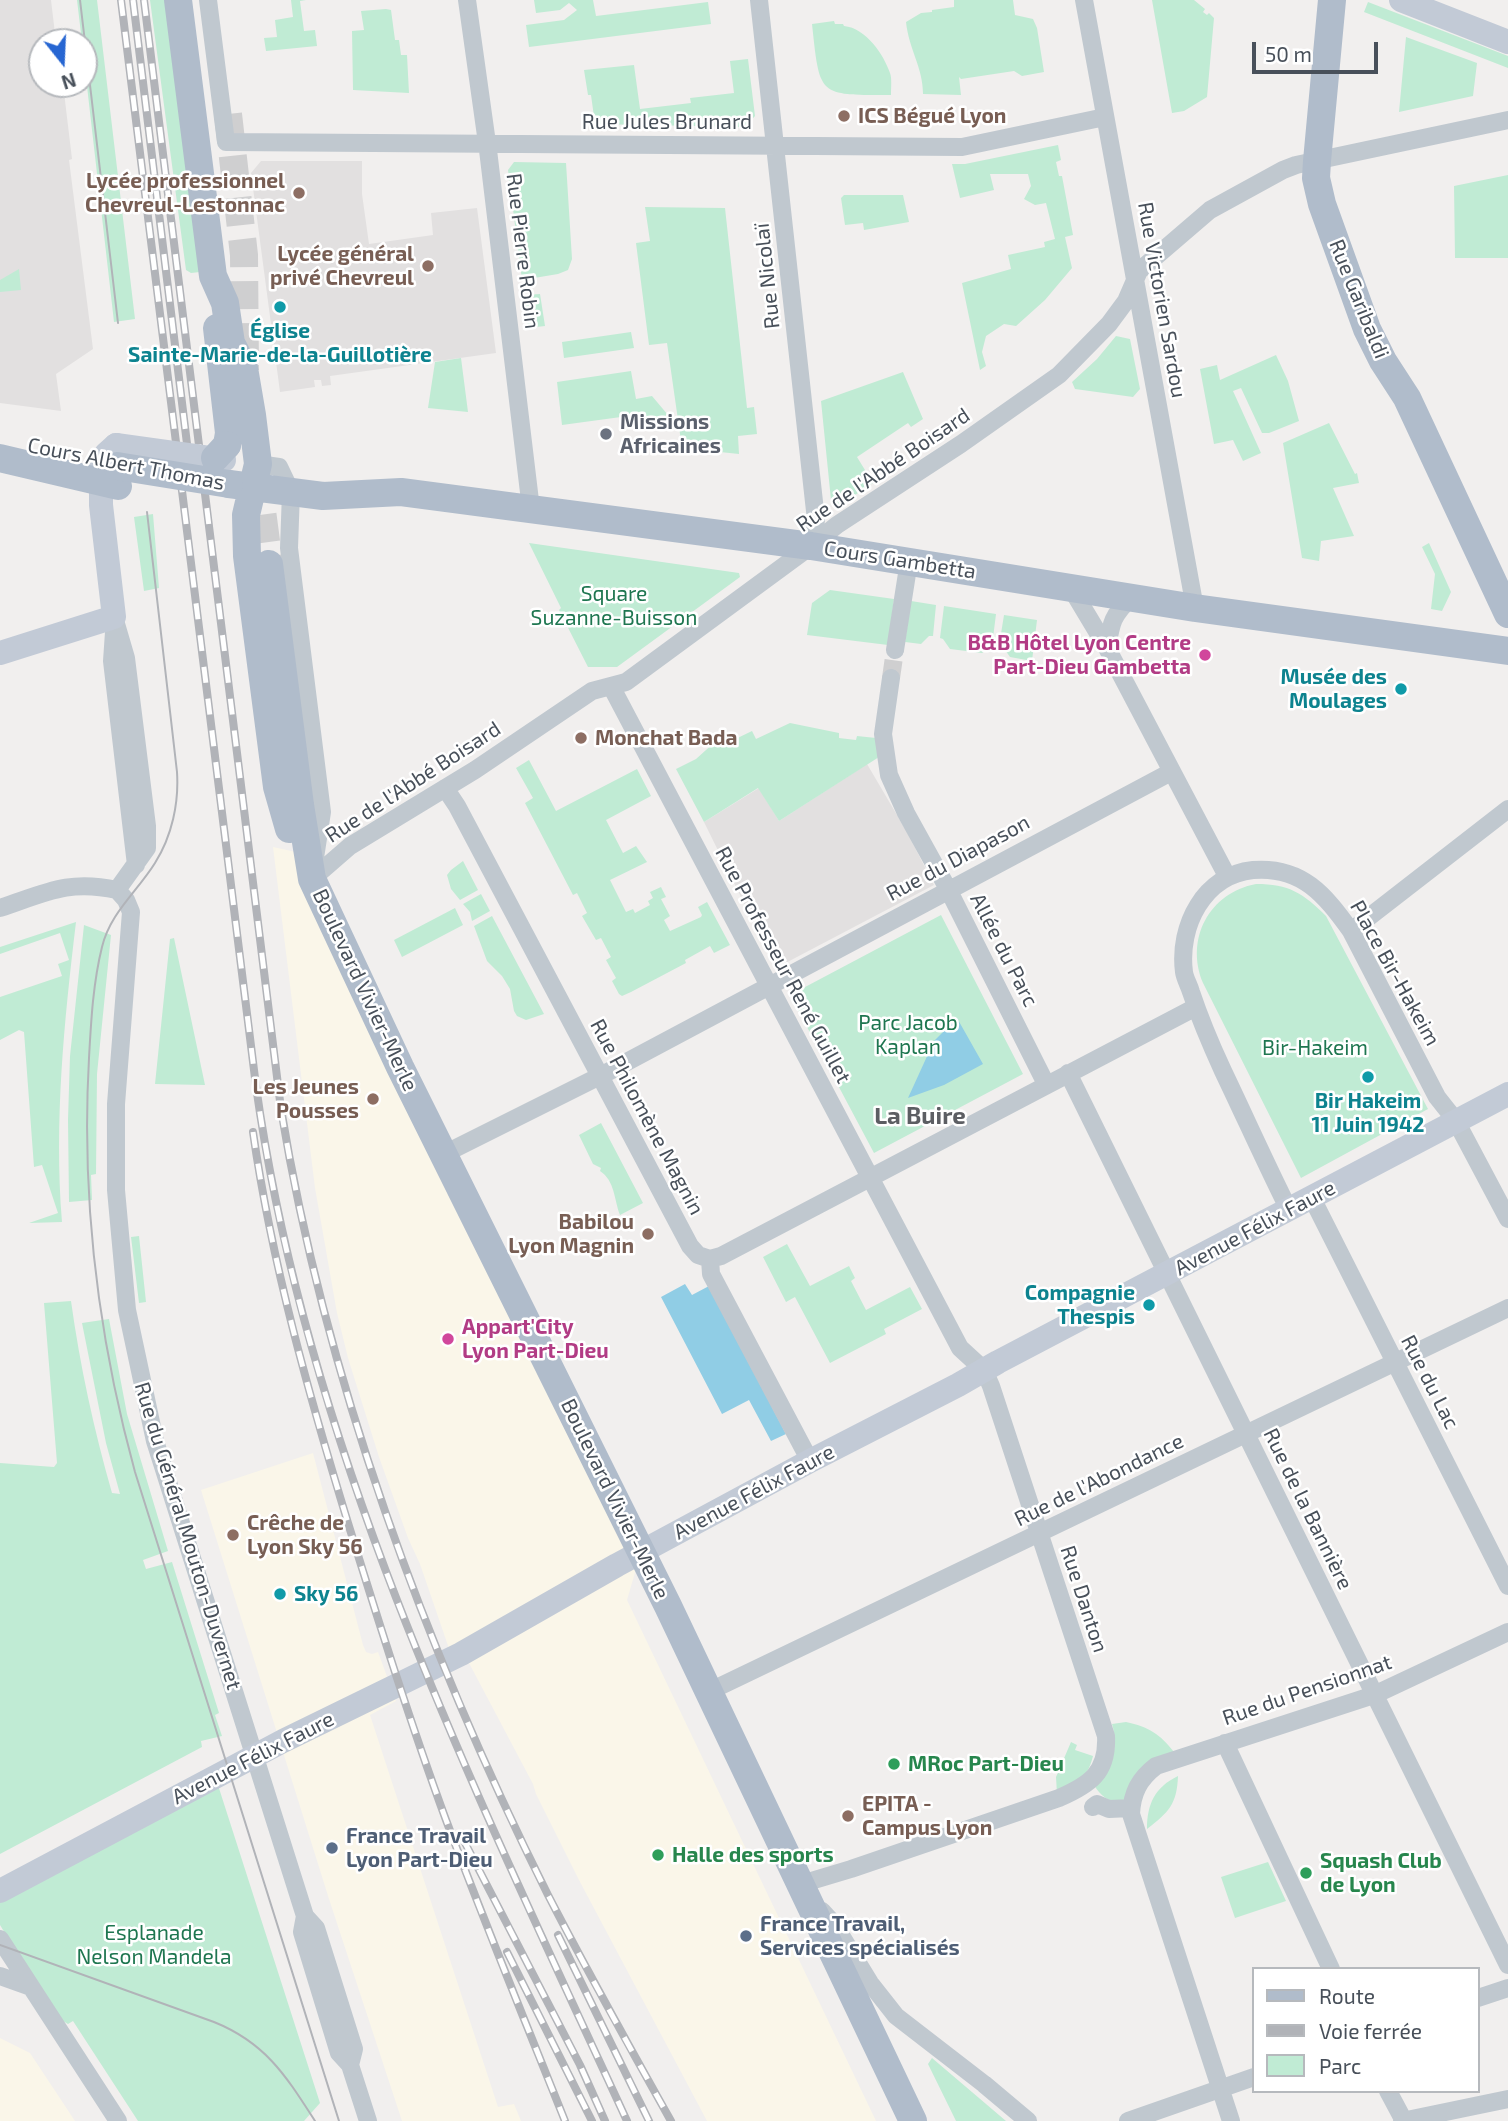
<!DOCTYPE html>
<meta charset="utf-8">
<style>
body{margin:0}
#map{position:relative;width:1508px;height:2121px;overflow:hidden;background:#f1efee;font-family:"Exo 2",sans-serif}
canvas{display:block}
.legend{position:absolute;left:1252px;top:1967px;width:228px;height:126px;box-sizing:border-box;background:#fff;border:2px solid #b6b9bd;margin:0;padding:9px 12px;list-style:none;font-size:21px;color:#48505a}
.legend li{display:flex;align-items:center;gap:14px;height:35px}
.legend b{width:35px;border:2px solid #b6b9bd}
.north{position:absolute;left:28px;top:28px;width:70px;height:70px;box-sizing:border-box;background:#fff;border:2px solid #b6b9bd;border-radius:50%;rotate:162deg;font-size:19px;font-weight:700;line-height:28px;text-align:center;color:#48505a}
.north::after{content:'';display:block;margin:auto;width:24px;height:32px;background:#2766d2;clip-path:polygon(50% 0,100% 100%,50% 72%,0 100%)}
.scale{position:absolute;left:1252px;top:42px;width:126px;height:32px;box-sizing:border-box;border:4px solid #48505a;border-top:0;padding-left:9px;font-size:21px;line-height:24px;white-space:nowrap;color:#48505a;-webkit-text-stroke:5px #fff;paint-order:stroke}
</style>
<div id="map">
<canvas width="1508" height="2121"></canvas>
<ul class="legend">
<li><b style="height:9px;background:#b0bccb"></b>Route</li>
<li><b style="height:9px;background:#b1b3b8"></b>Voie ferrée</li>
<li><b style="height:19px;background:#c0ebd4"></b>Parc</li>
</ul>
<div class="north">N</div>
<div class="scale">50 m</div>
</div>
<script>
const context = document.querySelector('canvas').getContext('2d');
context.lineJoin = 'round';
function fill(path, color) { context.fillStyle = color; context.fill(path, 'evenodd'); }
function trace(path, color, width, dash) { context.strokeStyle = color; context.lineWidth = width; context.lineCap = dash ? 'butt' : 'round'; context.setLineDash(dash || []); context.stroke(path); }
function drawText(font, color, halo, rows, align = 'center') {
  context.font = font + ' "Exo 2",sans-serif'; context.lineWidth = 5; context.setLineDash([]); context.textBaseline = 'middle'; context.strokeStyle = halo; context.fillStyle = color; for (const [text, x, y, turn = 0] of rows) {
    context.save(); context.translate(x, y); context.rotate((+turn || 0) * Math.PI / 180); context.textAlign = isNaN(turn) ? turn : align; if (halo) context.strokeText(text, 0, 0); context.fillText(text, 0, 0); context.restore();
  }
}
const commercial = new Path2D(`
 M273 847 314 856 641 1552 627 1600 876 2121H707L579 1880 536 1794 533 1784 469 1663 456 1669 420 1564 408 1538 379 1457 348 1358 337 1313 315 1188Z
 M313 1453 363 1645 366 1652 372 1654 378 1652 396 1701 370 1715 498 2107 514 2104 521 2121H402L329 1899 201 1490Z
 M0 2038 30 2053 75 2121H0Z`);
const education = new Path2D(`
 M0 0H51L56 42H42V84H63L72 159 69 160 93 349 56 374 61 411 0 403Z
 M261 161H362V194L369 244 433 235 431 213 477 208 496 353 330 376 331 385 322 386 321 380H314L315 387 280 392 251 173Z
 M867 764 907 832 934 885 776 968 704 822 759 788 779 821Z`);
const green = new Path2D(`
 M77 0H97L135 319 114 322 84 60V42H82Z
 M150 0H166L200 272 191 273 186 270Z
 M291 0H306L300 1 304 31 315 30 317 46 266 51 264 38 277 37 275 20 293 17Z
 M534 0H593L596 16 708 2 711 24 529 47 526 25 564 20 577 10 569 3 560 10 536 13Z
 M954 0H1013L1015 15 1033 19 1037 28 1044 72 1022 76 1014 71 961 79 959 77 961 95 923 94C923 67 909 50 906 22L921 13 932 12V10L954 7Z
 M1152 0H1194L1205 9 1203 12 1207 15 1209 13 1214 18 1207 97 1184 111 1172 113Z
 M1368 2 1508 56V68L1364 12Z
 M386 9 391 10 395 40H399L401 55H407L409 93 353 90 352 31 364 30 361 11Z
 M834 21 835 24H843L844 26C866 28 884 55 890 73 892 78 891 88 891 95 818 95 820 97 812 24Z
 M1406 37 1477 63 1473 96 1399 112Z
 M748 59 755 116 745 127 595 124 591 95H588L584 70 634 65 640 109 691 103 690 98 734 93 730 61Z
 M1058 145 1061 160 1056 162 1059 176H1062L1073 235 1065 237 1072 268 1045 300 1016 326 1004 324 986 336 982 352 986 366 980 370 962 283 1011 269 1008 255 1045 247 1044 242 1055 239 1046 203 1035 205 1024 199 1031 186 1028 174H990L994 190 960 198 952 164H965Z
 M514 162 566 163 572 259 568 270 558 274 522 280 508 170Z
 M1508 175V258H1455L1454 186Z
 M844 195H903L909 222 864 230 863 223 845 225 841 198Z
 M645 207 725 208 747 408 754 407 757 434 738 436 739 454 682 448 667 343 649 345 636 243 650 241Z
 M19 269 21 290 0 292V280Z
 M540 294 545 326 528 328 524 295Z
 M631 332 634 348 564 358 562 342Z
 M1116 336 1130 339 1140 389 1133 397 1075 389 1072 382 1097 359Z
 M1276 355 1288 381 1299 421 1269 433H1262L1241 388 1233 391 1261 453 1243 461 1233 440 1214 444 1200 369 1217 365 1220 380Z
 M461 358 468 412 428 408 435 362Z
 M631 371 636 399 652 396 668 415 670 422 624 428 621 417 562 425 557 382Z
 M903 372 923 419 911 427 908 423 857 457 873 483 840 505 831 500 821 401Z
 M1329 423 1355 474 1357 473 1359 483 1333 488 1354 536 1321 541 1319 561 1302 558 1283 443Z
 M153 514 159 588 144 591 134 517Z
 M529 543 739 573 740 577 617 667H588L559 610 561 608Z
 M1429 543 1451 592 1442 611 1431 609 1435 574 1422 547Z
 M830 590 894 599 888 645 807 635 812 603Z
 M911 601 936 605 933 636H929L921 644 905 642Z
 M944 606 996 614 992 646 982 653 950 649 943 639 940 638Z
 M1004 615 1037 620 1032 661 1010 657 1003 647 999 646Z
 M790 723 839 733V738L856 740 857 736 876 738 879 757 779 821 758 788 704 822 676 769 696 759 716 741 719 747 752 731 756 739Z
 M529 760 556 811 637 769 651 796 606 820 623 853 636 846 647 862 610 880 626 912 633 909 635 913 650 905 648 901 653 898 650 892 661 887 666 897 661 899 670 916 664 920 670 931 701 917 702 915 698 907 707 902 730 945 714 953 710 946 685 960 686 963 631 992 622 996 619 994 612 981 616 978 606 960 611 957 601 938 596 940 582 916 587 913 577 893 573 895 525 803 533 798 516 768Z
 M463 861 478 890 460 900 451 889 447 875 451 870Z
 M1256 884C1289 884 1303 893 1326 916L1428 1109 1301 1178 1203 983C1185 939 1209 893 1256 884Z
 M481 894 490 911 472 921 470 912 463 904Z
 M455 908 463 925 402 957 394 940Z
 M941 915 1023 1074 874 1153 790 995Z
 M492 916 544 1014 526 1020 517 1016 514 1011 510 989 502 976 487 961 474 926Z
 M76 922C64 1022 54 1122 62 1222L29 1223 58 1213 42 1165 34 1167 24 1032 19 1030 0 1040V997L62 976 58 964 69 960 60 933 0 954V947Z
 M84 925 111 935 97 1074 96 1174 91 1175 92 1200 69 1202 68 1120 70 1056Z
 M174 938 205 1085 155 1084 170 939Z
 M601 1123 643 1203 620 1215C614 1199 615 1181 600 1171L601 1168 593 1164 579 1135Z
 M139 1236 146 1302 139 1303 131 1237Z
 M787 1244 810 1286 849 1266 855 1278 851 1281 866 1310 910 1287 922 1309 884 1329 886 1334 830 1363 795 1297 786 1302 763 1257Z
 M71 1301C80 1366 94 1430 112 1493L120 1494 106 1443 82 1323 109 1319 127 1414 168 1551 143 1560 146 1569 172 1562 219 1713 215 1715 222 1736 201 1741 202 1747 0 1854V1463L54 1467 57 1463 44 1303Z
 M1126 1722C1149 1727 1160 1734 1174 1752L1125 1801C1110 1803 1102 1798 1094 1785 1110 1762 1120 1752 1112 1724Z
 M1071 1742 1077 1745 1075 1750 1093 1756C1087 1780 1077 1783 1057 1794L1056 1777Z
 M1178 1776C1177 1804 1169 1812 1147 1829 1147 1804 1155 1787 1178 1776Z
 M217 1782 320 2103 304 2121H138L73 2021 68 2024 56 2017 0 1925V1896Z
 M1268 1862 1286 1901 1235 1918 1221 1877Z
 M932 2058 1006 2121H956L928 2064Z`);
const water = new Path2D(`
 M957 1018 983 1064 944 1085 908 1098 934 1041Z
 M685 1284 692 1295 709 1286 786 1434 771 1441 749 1400 722 1414 661 1297Z`);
const streetTunnel = new Path2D(`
 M891 678 895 650`);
const primaryTunnel = new Path2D(`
 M228 114 244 255 245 370
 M257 473 269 564`);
const street = new Path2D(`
 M208 0 226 142 962 147 1105 117
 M467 0 488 150 531 509
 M759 0 816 520 811 546
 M1084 0 1195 608
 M258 464 279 467 291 492 289 548 322 812 315 858
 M1071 588 1107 648C1111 624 1112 615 1131 598
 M114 617 126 658 147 826V848L117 890 126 900 131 912 116 1104V1190L127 1310 155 1441 305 1916 302 1932 339 2053 350 2065 368 2121
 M114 632 112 661 136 865
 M1107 648 1227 876
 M895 650 909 561
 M891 678 883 734 889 775 906 813 948 889 1046 1084
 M611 686 960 1348 984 1370 991 1386 1106 1736C1108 1773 1089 1785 1059 1798L851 1869 801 1884
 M445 788 457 806 690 1246 698 1255 710 1259
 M312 879 350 846 475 770 592 691 626 682 811 546 837 525 961 444 1059 375 1109 324 1126 301 1139 271 1210 210 1283 170 1296 165 1508 120
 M0 908C45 893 68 879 117 890
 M1351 931 1508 809
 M1068 1073 1508 1965
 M444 1154 606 1073 1171 772
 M1312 1198 1508 1586
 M1289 1210C1266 1164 1245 1117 1223 1071 1211 1045 1200 1019 1191 992 1189 985 1185 979 1184 972 1178 926 1204 875 1253 870 1302 866 1325 895 1351 931L1437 1097 1456 1121 1508 1219
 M710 1259 721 1256 1196 1007
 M710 1259 711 1274 810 1461
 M708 1692 1508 1308
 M1225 1743 1331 1969
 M1093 1807 1097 1804 1109 1809 1131 1808
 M822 1911 834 1924 870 1983 896 2016 984 2084 1028 2121
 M305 1916 316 1928 354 2049 350 2065
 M0 1939 118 2121
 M0 1976 31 1987
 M1478 1998 1508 1988
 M1388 2091 1404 2121
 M1128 2121 1254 2077
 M1231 2121 1131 1814C1132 1793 1139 1779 1156 1766L1374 1695 1508 1632
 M1402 2121 1508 2099`);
const secondary = new Path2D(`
 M1401 0 1508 42
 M0 653 114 617 101 505V463L106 454 116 445
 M0 1891 283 1741 461 1654 617 1565 810 1461 958 1385 998 1362 1508 1094`);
const primary = new Path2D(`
 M178 0 213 276 225 303 231 343 244 368 252 415 258 464 246 515 247 556 277 787 289 829
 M1332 0 1317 161 1316 178 1322 204 1367 329 1383 361 1407 398 1508 614
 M217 328 229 433 227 445
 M0 458 118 486
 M229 484 323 496 401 492 811 546 1195 608 1508 651
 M269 564 300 805 312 879 400 1067 668 1606 913 2121`);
const tram = new Path2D(`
 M80 0 118 323
 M147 512 177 772C179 803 172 836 155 863 137 892 110 913 102 947 93 983 91 1022 89 1058 81 1199 98 1337 135 1472L339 2121
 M0 1945 214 2022C266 2043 286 2076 315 2121`);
const rail = new Path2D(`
 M121 0 256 1086C307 1453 474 1788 627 2121
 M133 0 188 452
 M144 0 281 1109C325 1379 426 1651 548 1895 587 1971 629 2046 671 2121
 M253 1132C272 1265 309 1395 348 1523 379 1623 410 1722 446 1820 484 1921 525 2021 565 2121
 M464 1841 580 2065 605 2121
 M558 1935 649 2121
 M507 1952 592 2121`);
const secondaryBridge = new Path2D(`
 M116 445 224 460`);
const primaryBridge = new Path2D(`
 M215 458 227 445
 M117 466 229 484`);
const markers = [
 [844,116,7,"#8d6e63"],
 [299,193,7,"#8d6e63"],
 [428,266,7,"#8d6e63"],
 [280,307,7,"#0f9aa8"],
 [606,434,7,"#6b7280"],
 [1205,655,7,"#d1479c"],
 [1401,689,7,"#0f9aa8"],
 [581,738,7,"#8d6e63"],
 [1368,1077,7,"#0f9aa8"],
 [373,1099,7,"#8d6e63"],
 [648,1234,7,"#8d6e63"],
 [1149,1305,7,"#0f9aa8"],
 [448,1339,7,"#d1479c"],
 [233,1535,7,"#8d6e63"],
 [280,1594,7,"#0f9aa8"],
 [894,1764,7,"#2e9e5b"],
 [848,1816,7,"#8d6e63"],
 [332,1848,7,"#5c6f8a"],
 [658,1855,7,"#2e9e5b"],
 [1306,1873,7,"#2e9e5b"],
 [746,1936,7,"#5c6f8a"]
];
const educationNames = [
 ["ICS Bégué Lyon",858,116],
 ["Lycée professionnel",285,181,"right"],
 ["Chevreul-Lestonnac",285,205,"right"],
 ["Lycée général",414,254,"right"],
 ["privé Chevreul",414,278,"right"],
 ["Monchat Bada",595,738],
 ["Les Jeunes",359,1087,"right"],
 ["Pousses",359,1111,"right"],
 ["Babilou",634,1222,"right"],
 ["Lyon Magnin",634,1246,"right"],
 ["Crêche de",247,1523],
 ["Lyon Sky 56",247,1547],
 ["EPITA -",862,1804],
 ["Campus Lyon",862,1828]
];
const streetNames = [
 ["Rue Jules Brunard",667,122],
 ["Rue Pierre Robin",523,251,83],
 ["Rue Nicolaï",767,276,-96],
 ["Rue Garibaldi",1359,299,68],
 ["Rue Victorien Sardou",1162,300,80],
 ["Cours Albert Thomas",126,464,11],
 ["Rue de l'Abbé Boisard",883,470,-34],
 ["Cours Gambetta",900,560,9],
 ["Rue de l'Abbé Boisard",413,782,-33],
 ["Rue du Diapason",958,858,-28],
 ["Allée du Parc",1004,950,63],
 ["Rue Professeur René Guillet",783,965,62],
 ["Place Bir-Hakeim",1395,973,61],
 ["Boulevard Vivier-Merle",365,990,65],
 ["Rue Philomène Magnin",647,1117,62],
 ["Avenue Félix Faure",1255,1228,-28],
 ["Rue du Lac",1430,1382,63],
 ["Rue de l'Abondance",1099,1480,-26],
 ["Avenue Félix Faure",754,1492,-28],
 ["Boulevard Vivier-Merle",615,1499,64],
 ["Rue de la Bannière",1308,1509,64],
 ["Rue du Général Mouton-Duvernet",188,1536,73],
 ["Rue Danton",1084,1599,72],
 ["Rue du Pensionnat",1307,1690,-19],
 ["Avenue Félix Faure",253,1758,-27]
];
const cultureNames = [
 ["Église",280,331],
 ["Sainte-Marie-de-la-Guillotière",280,355],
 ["Musée des",1387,677,"right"],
 ["Moulages",1387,701,"right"],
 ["Bir Hakeim",1368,1101],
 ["11 Juin 1942",1368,1125],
 ["Compagnie",1135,1293,"right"],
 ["Thespis",1135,1317,"right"],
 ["Sky 56",294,1594,"left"]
];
const worshipNames = [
 ["Missions",620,422],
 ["Africaines",620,446]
];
const parkNames = [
 ["Square",614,594],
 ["Suzanne-Buisson",614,618],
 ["Parc Jacob",908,1023],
 ["Kaplan",908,1047],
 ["Bir-Hakeim",1315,1048],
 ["Esplanade",154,1933],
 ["Nelson Mandela",154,1957]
];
const hotelNames = [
 ["B&B Hôtel Lyon Centre",1191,643],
 ["Part-Dieu Gambetta",1191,667],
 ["Appart'City",462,1327,"left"],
 ["Lyon Part-Dieu",462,1351,"left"]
];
const leisureNames = [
 ["MRoc Part-Dieu",908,1764],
 ["Halle des sports",672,1855],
 ["Squash Club",1320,1861],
 ["de Lyon",1320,1885]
];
const serviceNames = [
 ["France Travail",346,1836],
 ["Lyon Part-Dieu",346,1860],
 ["France Travail,",760,1924],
 ["Services spécialisés",760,1948]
];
const quarterNames = [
 ["La Buire",920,1116]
];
fill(commercial, '#faf6e9');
fill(education, '#e2e0e0');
fill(green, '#c0ebd4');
fill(water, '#90cde5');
trace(streetTunnel, '#cfcfd0', 18, [18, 9]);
trace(primaryTunnel, '#cfcfd0', 28, [28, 14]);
trace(street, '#c0c8cf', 18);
trace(secondary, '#c2cad6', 24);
trace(primary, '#b0bccb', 28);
trace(tram, '#b1b3b8', 2);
trace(rail, '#b1b3b8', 8);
trace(rail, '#fff', 5, [16]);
trace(secondaryBridge, '#c2cad6', 24);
trace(primaryBridge, '#b0bccb', 28);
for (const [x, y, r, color] of markers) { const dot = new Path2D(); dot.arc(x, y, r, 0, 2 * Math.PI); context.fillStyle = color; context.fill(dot); trace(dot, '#fff', 2.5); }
drawText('bold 21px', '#785e54', '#fff', educationNames, 'left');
drawText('21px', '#48505a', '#fff', streetNames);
drawText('bold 21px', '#0d838f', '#fff', cultureNames);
drawText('bold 21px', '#5b616d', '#fff', worshipNames, 'left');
drawText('21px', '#1e7650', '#fff', parkNames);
drawText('bold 21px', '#b23c85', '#fff', hotelNames, 'right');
drawText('bold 21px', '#27864d', '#fff', leisureNames, 'left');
drawText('bold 21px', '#4e5e75', '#fff', serviceNames, 'left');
drawText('bold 24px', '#5c5e63', '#fff', quarterNames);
</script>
